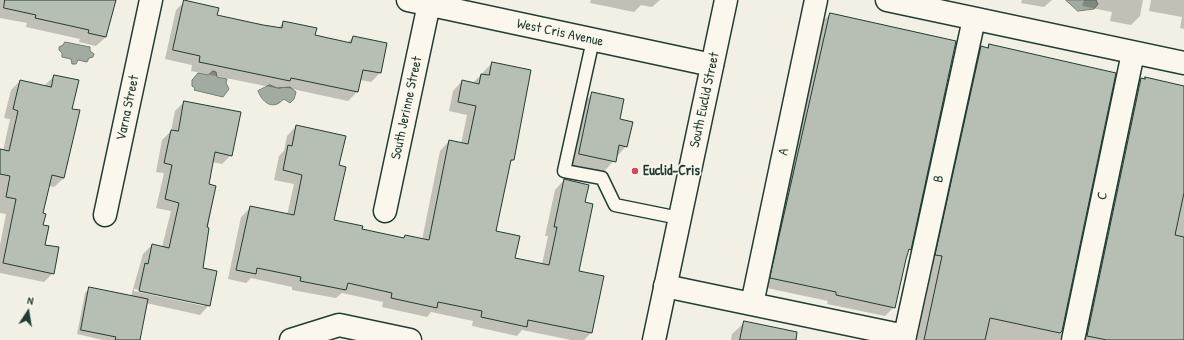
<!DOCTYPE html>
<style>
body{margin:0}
#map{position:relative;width:1184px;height:340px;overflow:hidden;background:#f2f0e5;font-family:"Patrick Hand",sans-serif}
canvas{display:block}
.north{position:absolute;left:8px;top:292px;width:40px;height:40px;-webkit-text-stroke:3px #fbf7ec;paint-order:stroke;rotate:12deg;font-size:11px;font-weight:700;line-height:16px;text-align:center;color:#1f3d34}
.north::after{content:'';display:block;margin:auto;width:14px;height:18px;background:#1f3d34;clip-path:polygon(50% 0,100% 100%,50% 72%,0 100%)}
</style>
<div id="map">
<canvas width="1184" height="340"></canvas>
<div class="north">N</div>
</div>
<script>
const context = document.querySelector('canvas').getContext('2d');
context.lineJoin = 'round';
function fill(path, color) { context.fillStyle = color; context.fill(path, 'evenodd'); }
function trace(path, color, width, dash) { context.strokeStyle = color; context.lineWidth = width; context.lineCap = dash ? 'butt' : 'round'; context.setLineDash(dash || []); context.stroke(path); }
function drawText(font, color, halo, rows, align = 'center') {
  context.font = font + ' "Patrick Hand",sans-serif'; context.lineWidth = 3.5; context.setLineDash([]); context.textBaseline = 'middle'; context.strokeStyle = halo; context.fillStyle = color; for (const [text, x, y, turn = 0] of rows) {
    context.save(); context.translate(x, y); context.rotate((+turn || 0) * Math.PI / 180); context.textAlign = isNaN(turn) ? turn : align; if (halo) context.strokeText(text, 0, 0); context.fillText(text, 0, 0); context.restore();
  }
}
const water = new Path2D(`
 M1066 0H1096L1098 4 1094 9 1078 11Z
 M65 42 90 47V51L94 54 93 57 89 58 87 62 78 60 76 64H72L71 59 62 57V53L59 50V47L63 45Z
 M213 71 216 72 217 77 227 79 226 83 229 89 223 97 194 90 195 88 192 86V80L198 73 208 75Z
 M270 85 277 88 290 87 296 92 294 99 290 103 284 99C282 100 281 102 279 103 269 109 261 99 258 91Z`);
const shadow = new Path2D(`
 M0 0H115L106 37 96 46 79 42 80 39 26 27 27 23 0 18Z
 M591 0H660L652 7 641 5 634 12 590 3Z
 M1022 0H1052L1044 7 1021 3Z
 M1084 0H1143L1140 16 1131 25 1110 21 1112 12 1082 6Z
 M1151 0H1184V29L1180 28 1182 17 1149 11Z
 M185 1 216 15 277 29 284 22 314 36 347 43 353 37 386 44 380 73 371 82 360 80 357 92 348 101 283 87 280 89 191 71 192 65 165 59 176 10Z
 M830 14 910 249 907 252 894 307 885 316 827 304 828 301 762 287 821 23Z
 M989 45 1115 74 1060 340H917L933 265 927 264 972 56 981 47 986 48Z
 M492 63 513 160 510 163 495 232 514 259 542 264 548 236H545L555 190 564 180 584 203 578 271 603 277 591 333 584 340H571L522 330 517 336 472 326 473 321 431 312 427 317 382 307 383 302 342 293 336 298 292 290V287L251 278 246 283 228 279 241 217 251 207 287 215 294 184 274 180 279 156 284 151 287 136 296 126 338 166 333 221 361 230 402 239 405 236 422 240 440 151 449 141 461 144 467 115 449 111 453 91 462 81 472 84Z
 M54 76 71 109 79 111 64 178 54 187 49 186 42 214 43 245 53 273 44 282 0 273V245L6 214 0 213V152L3 151 10 119 4 118 11 90 20 81 44 86Z
 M1146 78 1184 87V340H1079L1132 88 1141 79Z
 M593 93 618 120 626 146 603 173 568 166 581 106Z
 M184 102 231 155 222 164 212 162 208 185 215 187 201 269 209 305 200 315 146 303 139 340H103L77 334 85 293 90 288 131 296 143 254 152 245 162 247 171 211 156 208 164 173 156 172 162 140 171 131 175 111ZM134 289 204 304V306L134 291Z
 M745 322 780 340H731L732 334Z`);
const building = new Path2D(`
 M5 0H116L106 37 88 33 89 30 35 18 36 15 4 8Z
 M184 0 219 8 217 15 263 25 282 28 283 21 317 28 315 35 351 43 353 36 387 43 381 73 363 70 358 92 291 78 290 81 199 62 200 56 173 50Z
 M830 13 956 41 911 250 909 249 906 259 895 308 836 295V292L770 278Z
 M989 44 1116 73 1062 331 1060 333 990 318 985 340H924L942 256 935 255 981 46 988 48Z
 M492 62 531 70 514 160H511L496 231 520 236 515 258 549 265 557 227H554L564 179 589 185 585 202 593 204 579 271 604 276 592 333 528 320 527 327 481 317 482 311 438 302 437 308 391 298 392 293 348 283 346 290 300 281 301 277 257 268 256 274 236 270 250 206 294 215 302 175 283 170 288 145 292 146 296 125 346 136 339 165 346 167 334 220 363 226 362 229 404 238 405 235 429 240 449 140 468 144 476 106 458 102 462 80 479 84 481 74 489 75Z
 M54 75 79 80 72 109 80 110 64 178 52 175 43 213 46 214 43 225 49 226 45 245 59 247 54 274 3 263 16 199 6 197 10 176 0 174V149L9 151 18 111 13 109 20 80 51 87Z
 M1145 77 1184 86V193L1175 235 1184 237V340H1107L1087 336 1141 78 1145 79Z
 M592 92 624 99 620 119 633 122 627 147 619 145 616 162 579 154Z
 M184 101 241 112 232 156 215 152 209 184 216 186 207 227 209 228 203 268 217 271 210 306 139 291 145 263 148 264 152 244 169 248 179 203 165 199 172 165 164 163 171 130 178 131Z
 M89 287 148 299 140 340H115L116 337 81 330Z
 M744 321 797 332 796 340H740Z`);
const service = new Path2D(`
 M593 40 564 171 602 178 615 205 679 218`);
const minor = new Path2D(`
 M408 0 712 65
 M887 0 1184 63
 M385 211 429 4
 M105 215 151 0
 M665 286 905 336
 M752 304 816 0
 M291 340 339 325 410 340
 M904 340 974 19
 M1073 340 1133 53`);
const primary = new Path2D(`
 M654 340 726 0`);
const markers = [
 [635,171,4,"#d1495b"]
];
const streetNames = [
 ["West Cris Avenue",560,33,12],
 ["South Euclid Street",705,100,-78],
 ["Varna Street",128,108,-78],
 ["South Jerinne Street",407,108,-78],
 ["A",784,152,-78],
 ["B",939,179,-78],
 ["C",1103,196,-78]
];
const poiNames = [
 ["Euclid-Cris",643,171]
];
fill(water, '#a2aba1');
trace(water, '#6e7f75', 1);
fill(shadow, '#0003');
fill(building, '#b7beb3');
trace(building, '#1f3d34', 1);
trace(service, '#1f3d34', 15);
trace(minor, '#1f3d34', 25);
trace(primary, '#1f3d34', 25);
trace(service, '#fbf7ec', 12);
trace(minor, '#fbf7ec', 22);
trace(primary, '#fbf7ec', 22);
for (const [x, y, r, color] of markers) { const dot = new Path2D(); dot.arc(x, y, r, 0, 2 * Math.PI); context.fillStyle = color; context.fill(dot); trace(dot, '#fbf7ec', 1.5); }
drawText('14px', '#1f3d34', '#fbf7ec', streetNames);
drawText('bold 14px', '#1f3d34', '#fbf7ec', poiNames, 'left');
</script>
